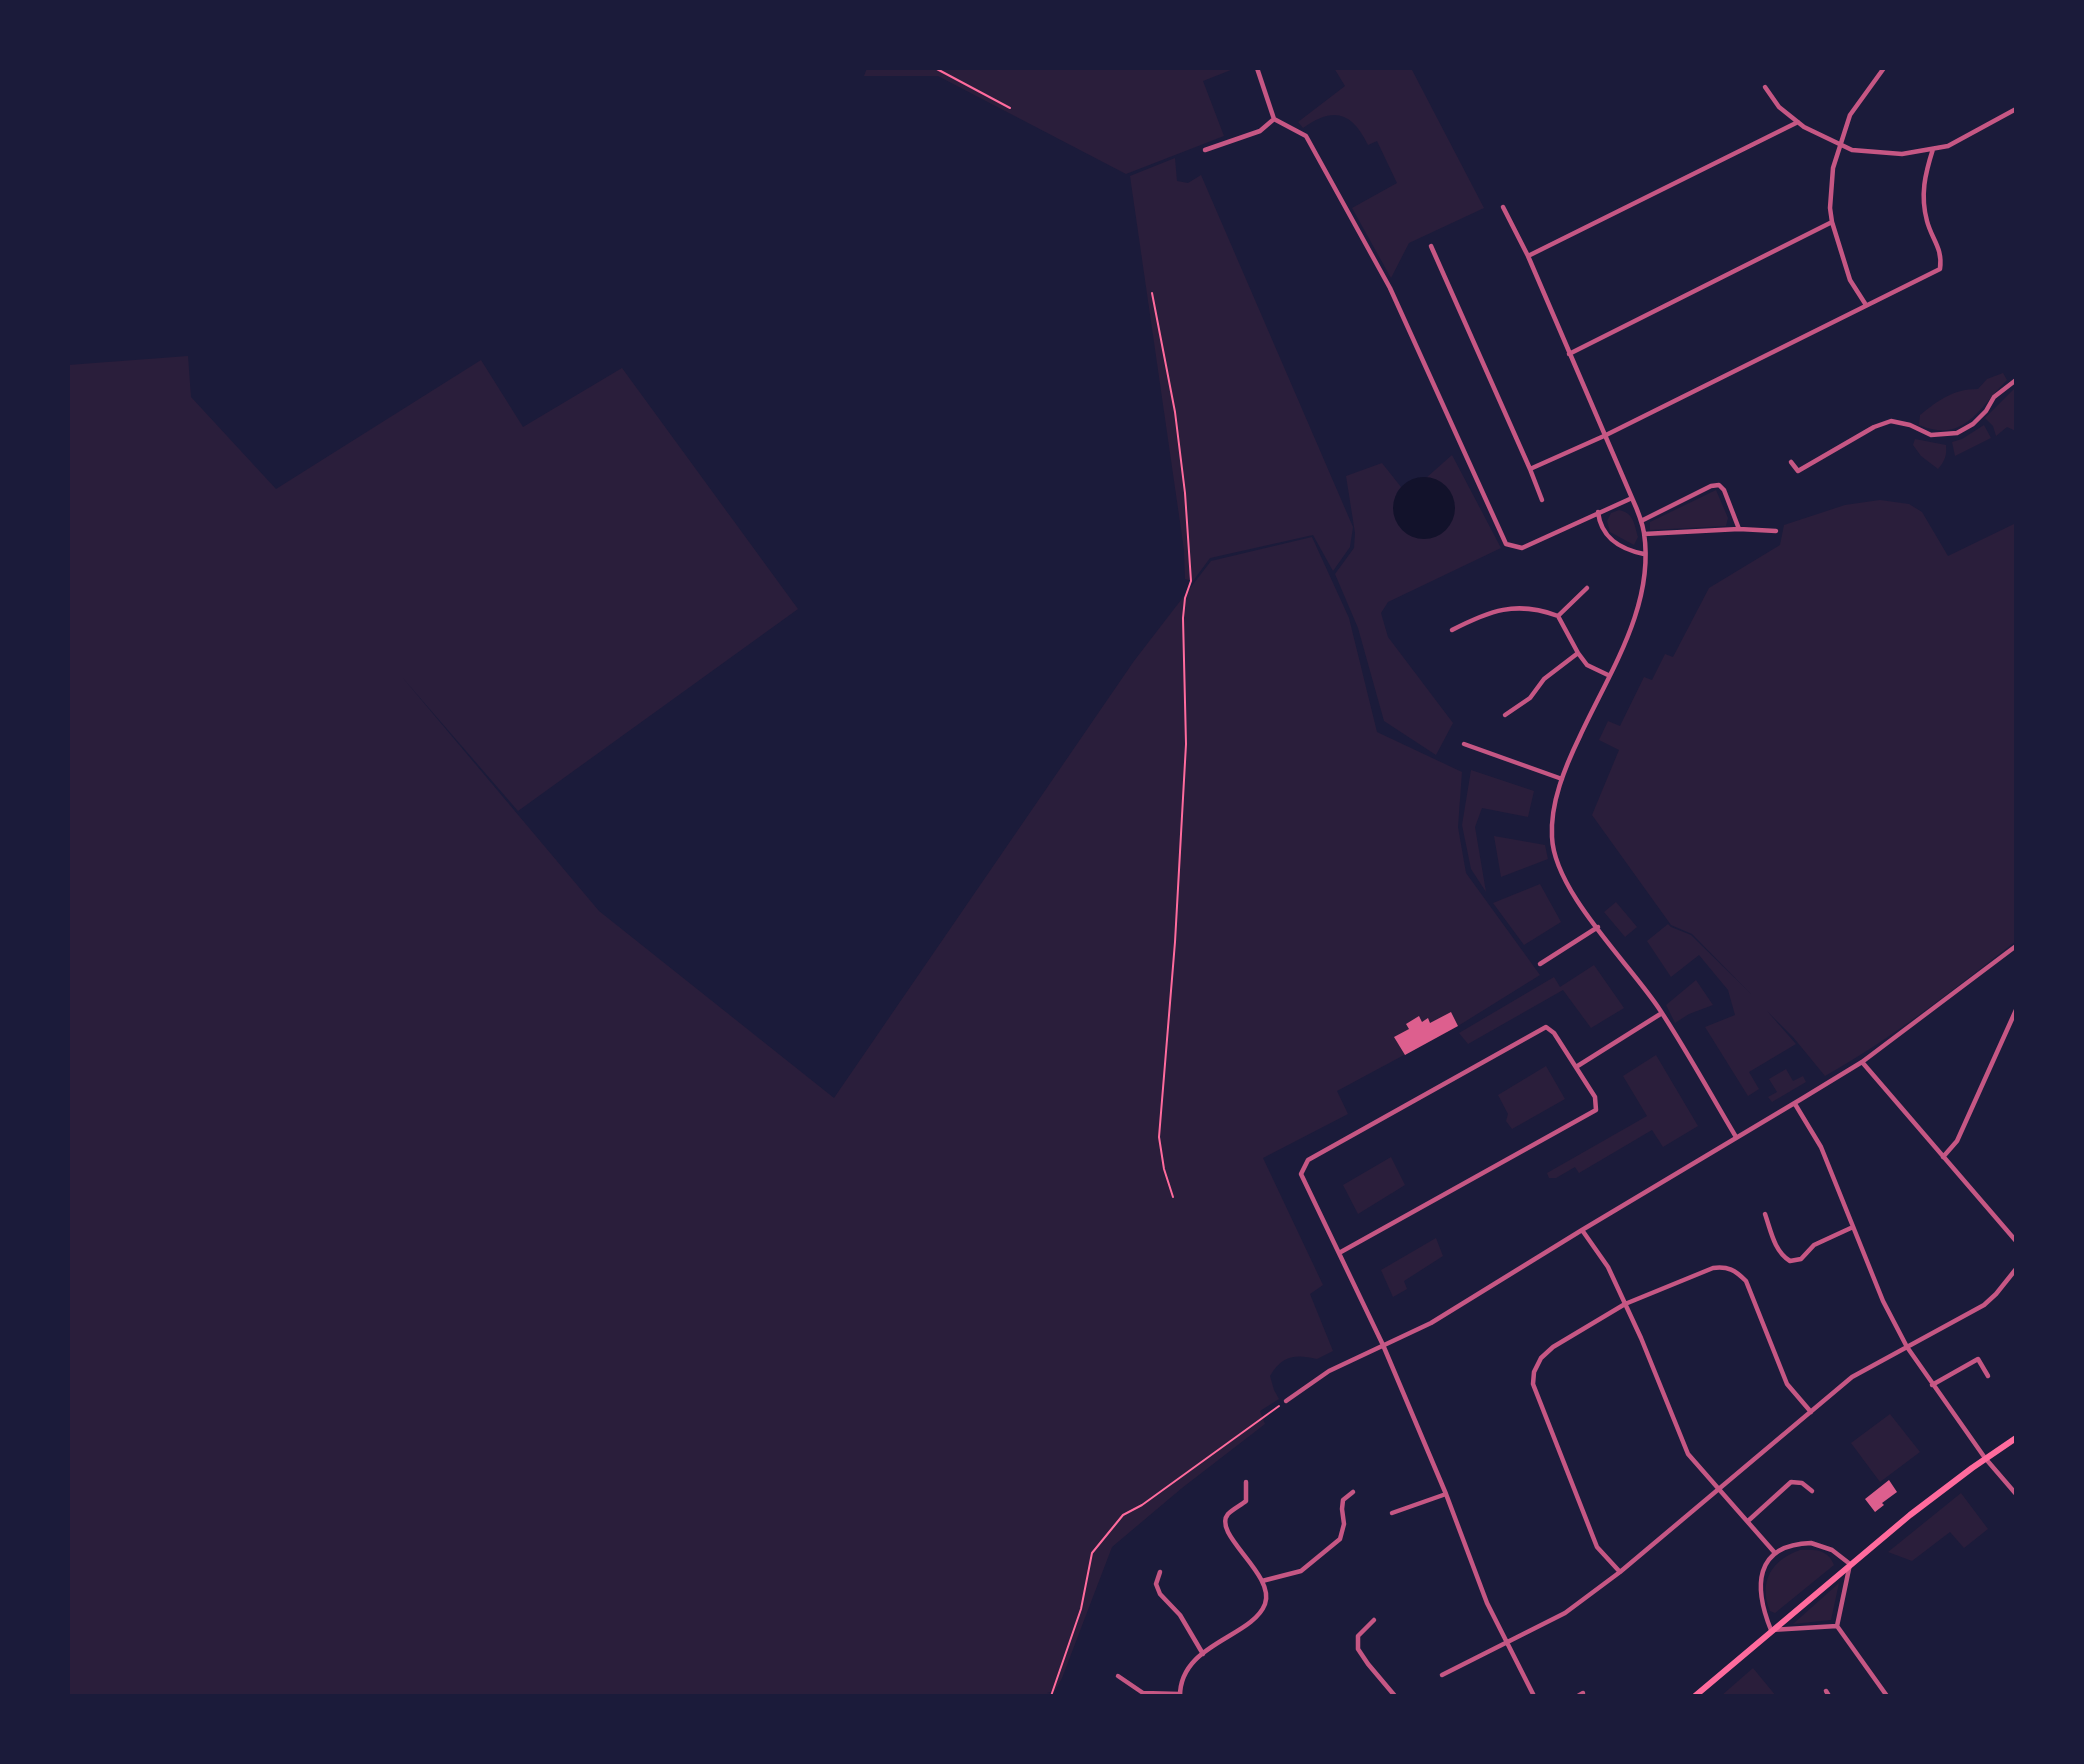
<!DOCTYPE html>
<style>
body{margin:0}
#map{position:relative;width:2084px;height:1764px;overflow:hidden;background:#1b1b3a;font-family:Jost,sans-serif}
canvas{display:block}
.frame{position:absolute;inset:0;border:70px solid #1b1b3a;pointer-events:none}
</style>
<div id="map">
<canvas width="2084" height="1764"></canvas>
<div class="frame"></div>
</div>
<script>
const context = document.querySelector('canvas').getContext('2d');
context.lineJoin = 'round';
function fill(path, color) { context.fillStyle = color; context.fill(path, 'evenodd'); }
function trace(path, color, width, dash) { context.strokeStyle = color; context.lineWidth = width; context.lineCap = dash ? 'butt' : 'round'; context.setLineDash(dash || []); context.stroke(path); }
const green = new Path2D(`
 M867 68H1236L1203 81 1224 136 1126 174 938 76H864Z
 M1334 68H1411L1484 208 1409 243 1391 278 1352 208 1397 183 1377 141 1368 145C1352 112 1334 106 1303 128L1298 122 1345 86Z
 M1175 158 1177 181 1188 183 1201 175 1353 527 1350 547 1333 571 1313 535 1210 558 1193 581 1185 579 1184 550 1130 176Z
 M188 356 191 397 276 489 481 360 523 427 622 368 798 609 518 811 402 677 599 911 834 1098 1134 661 1211 561 1312 537 1349 618 1377 732 1462 772 1458 827 1466 873 1540 975 1458 1026 1337 1091 1348 1114 1263 1158 1323 1285 1310 1294 1333 1351 1317 1359C1296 1354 1282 1355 1270 1376L1274 1390 1279 1399 1260 1411 1265 1424 1182 1488 1112 1547 1062 1678 1055 1691 1047 1693 1064 1696H68V365Z
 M2003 373 2007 380C1978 409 1964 444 1919 425L1920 415C1939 400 1953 389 1978 389L1987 379Z
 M2016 387V431L2007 427 1996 436 1993 426 1985 418Z
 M1984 425 1991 438 1955 456 1952 442 1962 439Z
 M1915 439 1946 445C1947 455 1945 461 1938 469L1921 456 1913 445Z
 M1452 455 1501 548 1388 602 1381 613 1388 637 1453 723 1436 755 1384 721 1358 628 1335 574 1354 548 1355 533 1346 476 1382 463 1401 487 1396 494 1432 478H1426Z
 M1716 490 1728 518 1726 526 1650 530V522Z
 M1880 500 1909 504 1922 512 1948 556 2016 523V941C1954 989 1893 1038 1825 1076L1793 1037 1767 1011 1796 1044 1749 1072 1759 1089 1748 1096 1705 1027 1735 1015 1728 990 1699 955 1671 977 1647 941 1668 924 1671 927 1691 935 1751 994 1692 934 1671 925 1592 815 1619 750 1599 740 1608 721 1620 726 1644 677 1652 680 1665 654 1673 657 1709 588 1780 545 1784 525 1845 505Z
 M1619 510C1634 513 1634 524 1638 537L1634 545 1610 532 1607 521 1611 513Z
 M1471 770 1534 791 1528 817 1482 808 1475 827 1486 892 1471 869 1462 825Z
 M1494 836 1545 845 1548 859 1501 877Z
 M1540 884 1561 922 1524 945 1493 903Z
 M1616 902 1637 927 1625 937 1604 912Z
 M1594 965 1624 1008 1591 1028 1563 990 1468 1044 1459 1033 1554 977 1560 987Z
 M1696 980 1713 1005 1689 1014 1675 1023 1666 1005Z
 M1656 1055 1698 1126 1663 1147 1652 1130 1579 1173 1575 1167 1556 1178H1549L1547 1173 1647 1116 1623 1076Z
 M1546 1066 1565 1099 1512 1129 1506 1121 1508 1114 1498 1095Z
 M1786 1069 1793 1081 1803 1076 1806 1082 1772 1102 1768 1097 1777 1092 1769 1079Z
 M1391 1157 1405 1185 1358 1214 1343 1185Z
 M1436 1238 1443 1256 1404 1281 1407 1289 1393 1297 1381 1270Z
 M1890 1414 1920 1452 1880 1482 1851 1443Z
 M1961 1493 1988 1529 1964 1548 1950 1532 1912 1561 1888 1552Z
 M1800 1550C1815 1549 1828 1549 1834 1565L1775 1613 1770 1611C1758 1581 1772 1560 1800 1550Z
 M1839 1583 1831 1620 1793 1624Z
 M1753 1668 1776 1696H1721Z`);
const water = new Path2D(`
 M1393 508a31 31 0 1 1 62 0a31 31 0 1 1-62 0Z`);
const building = new Path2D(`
 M1451 1012 1458 1026 1405 1055 1394 1037 1409 1029 1406 1024 1419 1016 1422 1022 1428 1018 1430 1023Z
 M1889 1480 1897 1492 1882 1503 1884 1505 1875 1512 1865 1499Z`);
const path = new Path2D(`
 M935 68 1010 108
 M1152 293 1175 412 1185 493 1191 581 1185 598 1183 618 1186 744 1175 942 1159 1137 1164 1169 1173 1197
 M1051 1696 1081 1609 1092 1553 1123 1515 1142 1505 1279 1406`);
const minor = new Path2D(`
 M1257 68 1274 119 1306 136 1390 288 1506 544 1522 548 1632 498
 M1765 87 1779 107 1804 127 1852 150 1902 154 1948 146 2016 109
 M1205 150 1260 131 1274 119
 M1503 207 1528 256 1632 498C1637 509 1642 520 1644 533 1655 606 1609 673 1580 736 1565 767 1550 803 1552 837 1554 892 1630 964 1660 1010 1687 1051 1711 1095 1736 1137
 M1431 246 1530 469 1604 436 1940 269C1943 248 1932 240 1927 221 1920 195 1925 174 1933 149
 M1528 256 1798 122
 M1866 305 1850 280 1832 222 1830 208 1833 168 1850 115 1884 68
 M1569 354 1832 222
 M1791 462 1798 471 1874 427 1891 421 1910 425 1931 435 1957 433 1973 424 1986 411 1994 397 2016 380
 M1530 469 1542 500
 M1598 512C1601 538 1620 549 1644 554
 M1641 521 1711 486 1719 485 1724 490 1739 529 1644 534
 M1739 529 1776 531
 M1558 616 1587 588
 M1452 630C1489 611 1516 600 1558 616L1578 653 1587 665 1608 675
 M1505 715 1530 698 1544 679 1578 653
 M1464 744 1562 779
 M1540 964 1598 927
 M1862 1062 2016 1241
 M1576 1067 1662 1013
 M1795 1104 1821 1147 1883 1301 1907 1347 1985 1458 2016 1494
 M1943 1157 1957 1141 2016 1010
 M1765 1214C1771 1231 1774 1251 1790 1261L1801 1259 1814 1245 1853 1227
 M1582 1230 1608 1267 1641 1338 1688 1454 1775 1553
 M1339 1253 1596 1110 1595 1097 1554 1033 1546 1027 1308 1160 1301 1174 1383 1345 1446 1494 1487 1603 1534 1696
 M1932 1385 1978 1359 1988 1376
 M1286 1401 1329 1371 1431 1323 1582 1230 1803 1098 1862 1062 2016 946
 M1392 1513 1446 1494
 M1748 1521 1791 1482 1802 1483 1812 1491
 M1811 1543 1832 1550 1850 1564 1837 1626 1771 1630C1754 1588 1753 1545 1811 1543Z
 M1160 1572 1156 1584 1160 1594 1180 1615 1203 1654
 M1620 1572 1597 1547 1533 1384 1534 1372 1541 1358 1553 1347 1625 1304 1713 1268C1728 1266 1735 1270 1746 1281L1787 1384 1811 1412
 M1262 1581 1301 1571 1340 1539 1344 1524 1342 1509 1343 1500 1353 1492
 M1374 1620 1358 1636V1649L1368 1664 1395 1696
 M1837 1626 1887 1696
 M1442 1675 1565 1613 1620 1572 1852 1377 1984 1305 1996 1294 2016 1269
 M1118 1676 1143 1693 1180 1694
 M1826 1691 1829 1696
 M1180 1696C1180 1643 1252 1638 1265 1604 1276 1574 1211 1534 1228 1514 1233 1509 1241 1505 1246 1501V1482
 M1578 1696 1583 1693`);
const primary = new Path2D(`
 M1695 1696 1910 1515 1972 1468 2016 1438`);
fill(green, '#2a1e3b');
fill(water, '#12122b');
fill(building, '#dd5f8e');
trace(path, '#ff6b9d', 2);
trace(minor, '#c65784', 4.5);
trace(primary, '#ff6b9d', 6);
</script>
